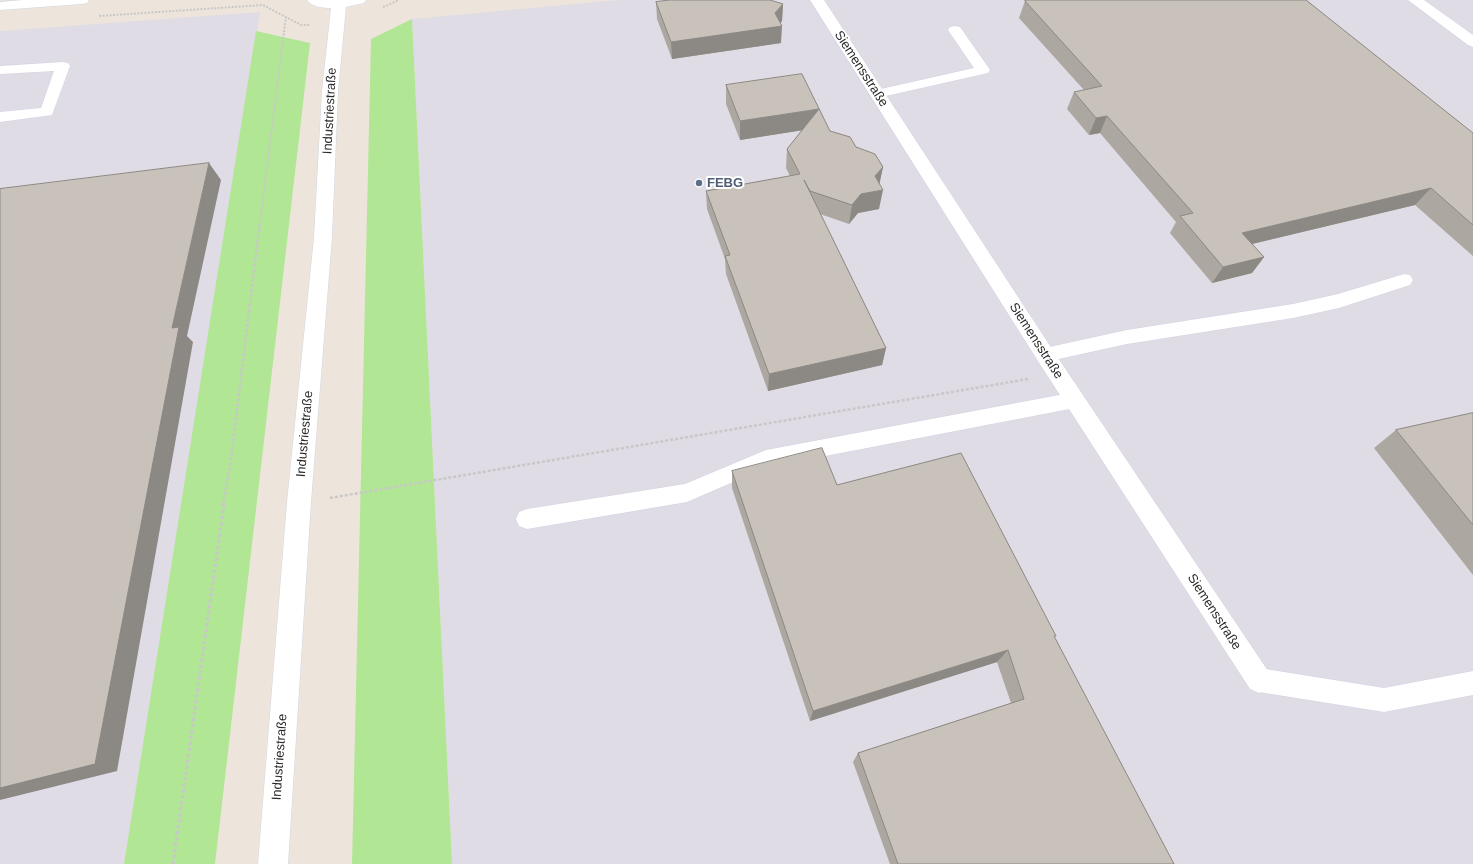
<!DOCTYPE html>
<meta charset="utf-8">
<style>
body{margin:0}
canvas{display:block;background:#ede5db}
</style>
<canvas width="1473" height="864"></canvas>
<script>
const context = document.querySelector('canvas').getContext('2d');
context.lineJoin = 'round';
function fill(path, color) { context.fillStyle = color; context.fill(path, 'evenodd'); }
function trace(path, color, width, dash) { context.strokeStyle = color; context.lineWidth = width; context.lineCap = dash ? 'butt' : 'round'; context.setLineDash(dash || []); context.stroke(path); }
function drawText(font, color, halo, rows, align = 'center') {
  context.font = font + ' Helvetica,sans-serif'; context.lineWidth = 4; context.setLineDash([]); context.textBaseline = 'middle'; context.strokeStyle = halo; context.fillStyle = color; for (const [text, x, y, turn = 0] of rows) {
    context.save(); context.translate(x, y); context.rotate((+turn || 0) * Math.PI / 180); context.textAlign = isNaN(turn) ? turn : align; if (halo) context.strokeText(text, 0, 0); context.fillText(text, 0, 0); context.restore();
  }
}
const industrial = new Path2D(`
 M618 0H1473V864H452L412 19Z
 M260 12 124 864H0V31Z`);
const green = new Path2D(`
 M412 19 452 864H352L371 39Z
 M256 31 310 43 215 864H124Z`);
const pathFar2 = new Path2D(`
 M383 7 399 0
 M99 16 263 5 301 25H309
 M260 223 286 16`);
const pathFar1 = new Path2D(`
 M330 498 1028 379
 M223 505 230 467 260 222`);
const path = new Path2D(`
 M173 864 224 504`);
const lane = new Path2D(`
 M955 26 960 27 988 67 990 70 988 73 877 98 872 97 870 94 872 91 974 68 948 30 950 27Z
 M63 62 68 63 70 66 52 115 0 122V112L41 108 54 71 0 74V66Z
 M1404 274 1410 275 1413 280 1410 285 1339 308 1293 318 1127 344 1045 362 1038 360 1036 355 1038 350 1045 348 1127 330 1293 304 1338 294Z
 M1075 392 1082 394 1085 400 1082 406 1075 408 768 467 687 502 527 529 519 526 516 519 519 512 527 509 685 484 766 450Z
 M1259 668 1384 688 1473 671V695L1384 712 1259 692 1251 688 1247 680 1251 672Z`);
const street = new Path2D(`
 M23 0H89L87 3 82 4 0 10V2Z
 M810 0H824L1052 349 1268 671 1272 680 1268 689 1259 693 1250 689 1038 361Z
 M1408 0H1424L1473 35V47L1468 45Z`);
const secondary = new Path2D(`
 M307 0H366L364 3 346 7 338 91 332 237 311 502 288 864H258L287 502 314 237 322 91 331 8C323 8 312 7 307 0Z`);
const wall = new Path2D(`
 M1025 1 1473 133V256L1415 205 1252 244 1264 257 1252 273 1212 283 1170 233 1176 222 1100 133 1089 135 1067 109 1074 92 1084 90 1019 18Z
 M656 2 783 4 782 21 780 23 781 43 672 59 657 19Z
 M726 85 830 131 856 147 883 167 879 184V209L858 213 849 224 820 214 886 348 882 365 768 391 726 274 725 259 707 209 706 191 790 176 786 168 787 149 802 130 740 140 726 104Z
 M1473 413V575L1374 448 1396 430Z
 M732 471 837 485 1054 637 1174 864H890L853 762 858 753 1011 703 997 662 810 721 732 488Z`);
const shadedWall = new Path2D(`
 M783 4 782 21 777 27 782 26 781 43 672 59 671 42 775 13Z
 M819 109 817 128 740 140V121Z
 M1107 116 1100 133 1089 135 1096 118Z
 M209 163 221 180 187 336 193 342 117 771 0 800V788L172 328Z
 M883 167 879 186 883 190 879 209 858 213 849 224 852 205Z
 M1431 188 1415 205 1231 249 1242 233Z
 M1264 257 1252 273 1212 283 1223 267Z
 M886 348 882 365 768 391 769 374Z
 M1008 650 997 662 810 721 813 711Z`);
const building = new Path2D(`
 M670 0H770L783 4 775 13 782 26 671 42 656 2Z
 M1028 0H1306L1473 133V225L1431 188 1242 233 1264 257 1223 267 1180 216 1193 213 1107 116 1096 118 1074 92 1102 86 1025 1Z
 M802 74 830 131 850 137 856 147 875 154 883 167 875 176 883 190 861 194 852 205 810 191 804 180 886 348 769 374 725 256 730 255 706 191 800 174 787 149 819 109 740 121 726 85Z
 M209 163 172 328 179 327 95 764 0 788V189Z
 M1473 413V525L1396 430Z
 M822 448 837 485 961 453 1056 636H1054L1174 864H898L858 753 1024 699 1008 650 813 711 732 471Z`);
const markers = [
 [699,183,4,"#5c6f8a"]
];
const streetNames = [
 ["Siemensstraße",861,69,57],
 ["Industriestraße",330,111,-87],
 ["Siemensstraße",1036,341,57],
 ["Industriestraße",305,434,-85],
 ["Siemensstraße",1214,612,57],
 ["Industriestraße",280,757,-86]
];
const serviceNames = [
 ["FEBG",707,183]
];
fill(industrial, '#dfdce5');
fill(green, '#b1e695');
trace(lane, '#d1d4e4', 1);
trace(street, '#d1d4e4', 1);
trace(secondary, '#d1d4e4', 1);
trace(pathFar2, '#c8c8c8', 2, [2, 1.5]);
trace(pathFar1, '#c8c8c8', 2.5, [3, 2]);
trace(path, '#c8c8c8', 3, [3.5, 2.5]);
fill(lane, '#fff');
fill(street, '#fff');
fill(secondary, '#fff');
fill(wall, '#aca7a1');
fill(shadedWall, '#8c8883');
fill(building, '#c8c2bb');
trace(building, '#8c8883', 1);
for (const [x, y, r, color] of markers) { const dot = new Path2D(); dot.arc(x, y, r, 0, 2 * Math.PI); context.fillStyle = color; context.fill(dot); trace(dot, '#fff', 1.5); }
drawText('13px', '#2a2a2a', '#fff', streetNames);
drawText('bold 13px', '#4e5e75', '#fff', serviceNames, 'left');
</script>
